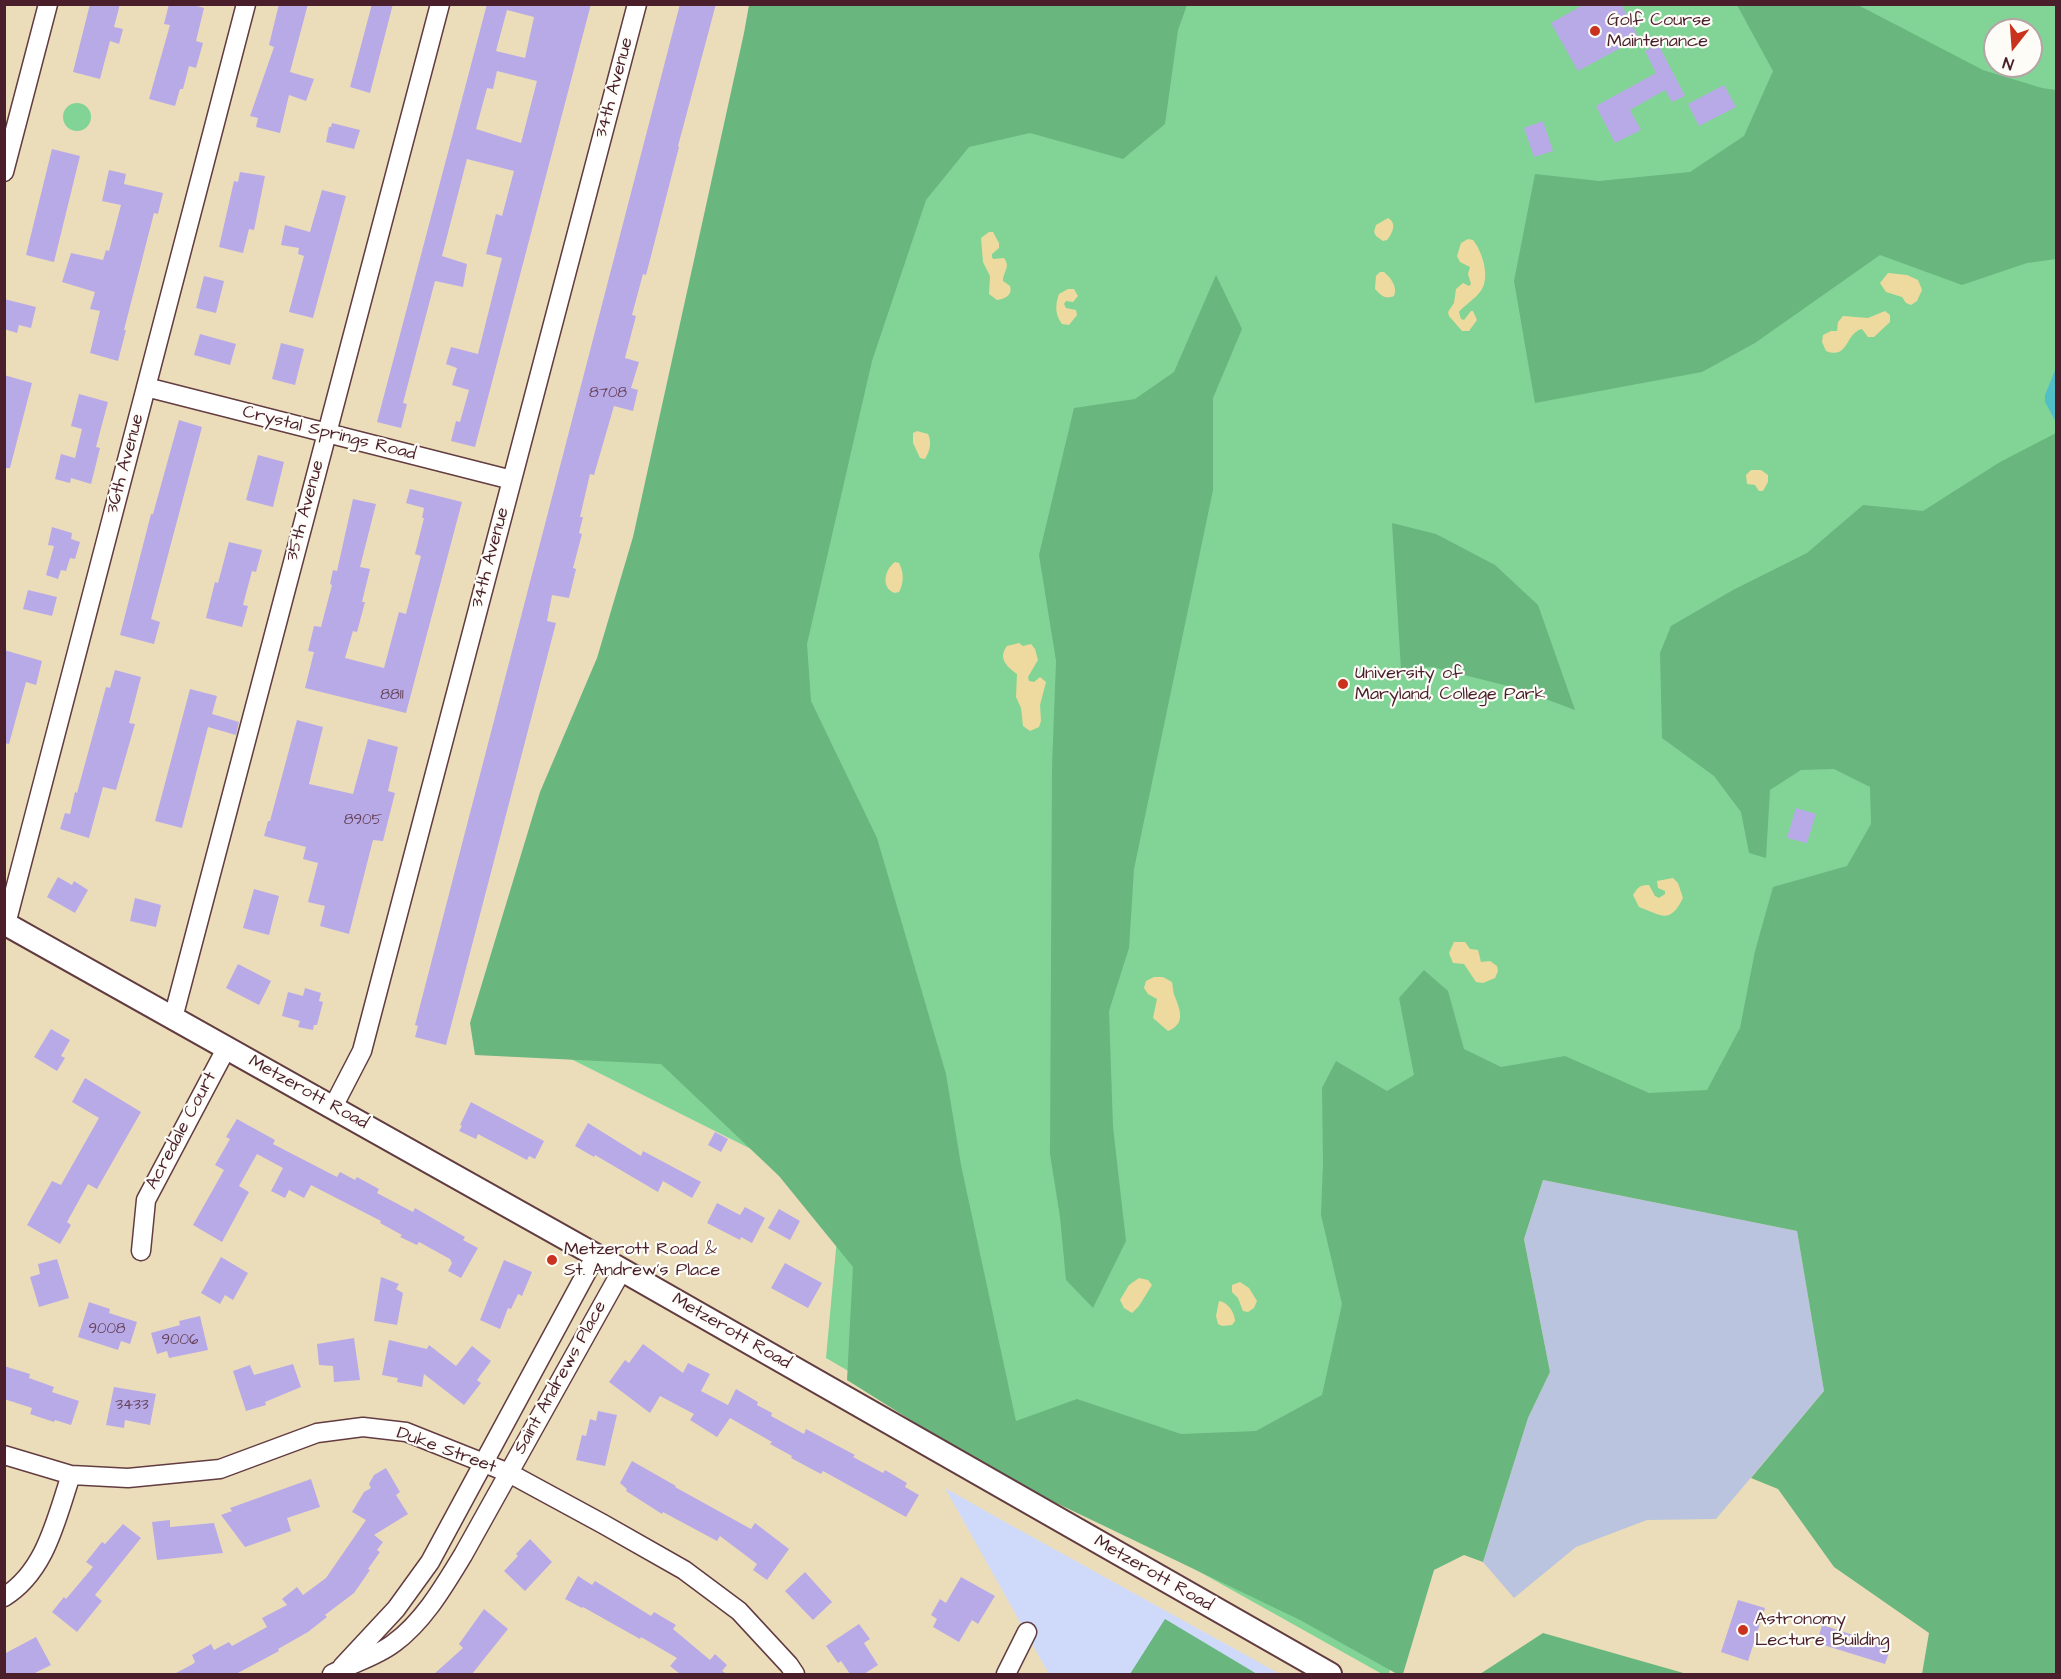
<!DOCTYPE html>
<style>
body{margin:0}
#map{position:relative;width:2061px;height:1679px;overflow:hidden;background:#ecddba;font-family:"Architects Daughter",sans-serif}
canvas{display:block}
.frame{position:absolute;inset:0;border:6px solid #4a1f2b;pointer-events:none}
.north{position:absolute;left:1983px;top:18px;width:60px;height:60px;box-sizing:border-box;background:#fdfcf7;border:2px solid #b5a4a5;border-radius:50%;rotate:197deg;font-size:16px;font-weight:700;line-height:24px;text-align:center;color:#4a1f2b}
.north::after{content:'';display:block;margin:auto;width:21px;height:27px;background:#c8321e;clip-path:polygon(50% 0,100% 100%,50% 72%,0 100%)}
</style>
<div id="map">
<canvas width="2061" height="1679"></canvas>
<div class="frame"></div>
<div class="north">N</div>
</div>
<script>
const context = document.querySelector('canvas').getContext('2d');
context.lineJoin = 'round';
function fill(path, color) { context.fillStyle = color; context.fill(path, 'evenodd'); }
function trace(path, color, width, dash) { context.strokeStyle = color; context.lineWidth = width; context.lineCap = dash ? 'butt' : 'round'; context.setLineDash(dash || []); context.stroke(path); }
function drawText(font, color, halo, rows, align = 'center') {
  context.font = font + ' "Architects Daughter",sans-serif'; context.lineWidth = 4.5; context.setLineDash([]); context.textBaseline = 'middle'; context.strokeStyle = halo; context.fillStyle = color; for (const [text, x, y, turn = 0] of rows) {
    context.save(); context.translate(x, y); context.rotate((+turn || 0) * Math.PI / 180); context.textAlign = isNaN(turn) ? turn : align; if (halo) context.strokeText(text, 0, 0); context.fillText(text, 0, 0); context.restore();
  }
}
const built = new Path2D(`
 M945 1488 998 1518 1280 1674H1049Z`);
const industrial = new Path2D(`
 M1543 1180 1797 1231 1824 1391 1716 1519 1647 1520 1576 1547 1514 1598 1483 1562 1528 1418 1550 1372 1524 1239Z`);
const green = new Path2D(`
 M782 5H2056V1266L1487 1154 1389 1674H1382L1055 1491 826 1358 841 1194 513 1030ZM1995 30H2031V66H1995Z
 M63 117a14 14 0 1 1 28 0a14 14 0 1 1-28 0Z`);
const forest = new Path2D(`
 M749 5H1187L1178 30 1165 124 1123 159 1030 133 969 147 926 200 872 361 807 644 811 701 877 838 946 1074 961 1165 1016 1421 1077 1399 1181 1434 1256 1431 1322 1395 1342 1304 1321 1215 1323 1163 1322 1088 1336 1061 1387 1091 1414 1075 1399 998 1424 970 1448 991 1464 1049 1501 1067 1565 1056 1649 1093 1707 1090 1740 1028 1755 951 1773 887 1847 866 1871 824 1870 787 1834 769 1801 770 1770 790 1766 858 1749 853 1741 812 1714 776 1662 738 1660 653 1671 626 1733 590 1807 553 1863 505 1923 511 2000 462 2056 433V1674H1922L1929 1633 1834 1567 1778 1489 1751 1478 1824 1391 1797 1231 1543 1180 1524 1239 1550 1372 1528 1418 1483 1562 1464 1555 1434 1570 1403 1674H1397L1300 1620 998 1475 847 1380 853 1267 779 1176 661 1064 475 1055 470 1023 540 792 597 658 633 537 744 33Z
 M1737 5H1858L1983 70 2042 88 2056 90V259L2027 263 1962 285 1880 255 1755 343 1702 372 1535 403 1514 281 1535 174 1599 181 1690 172 1744 136 1773 71Z
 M1216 275 1242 329 1213 398V490L1134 869 1129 948 1109 1011 1113 1127 1126 1241 1093 1308 1066 1280 1060 1217 1050 1154 1052 766 1056 661 1039 555 1074 408 1135 399 1174 372Z
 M1392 523 1436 534 1495 565 1538 605 1575 710 1516 688 1432 667 1401 669Z
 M1165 1619 1257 1674H1130Z
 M1543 1633 1687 1674H1480Z`);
const sand = new Path2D(`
 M1388 218C1397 223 1393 233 1387 240L1383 241 1376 236 1374 232 1376 225Z
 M989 232H993L999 243V248L992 254V257L993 259 1004 258C1011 267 1003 272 1003 281L1010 286C1013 295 1005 299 997 300L989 294 990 276 983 262 981 238Z
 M1468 239 1473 240C1482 251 1489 274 1483 287 1479 297 1465 304 1459 312L1461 319 1464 320 1471 311H1473L1477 320 1469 331H1462L1449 316 1448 312 1454 303 1456 289 1463 283 1469 286 1471 284 1468 274 1470 267 1460 262 1457 256 1461 243Z
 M1380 272H1384C1391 278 1398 287 1394 296 1385 300 1381 295 1375 289L1376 276Z
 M1888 273 1907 275 1918 280 1922 290 1917 301 1911 305 1906 303 1902 297 1886 292 1880 283Z
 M1068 289H1074L1078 296 1073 302 1066 301 1064 304 1066 308 1076 310 1077 315 1069 325 1062 324C1055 315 1055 305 1059 294Z
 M1885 311 1890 315V322L1874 337H1868L1862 329C1845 333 1849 360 1826 351L1822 342 1823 335 1831 331H1837L1838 322 1843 316 1868 318Z
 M917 431 928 434C932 442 930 451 925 459L920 458 913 443V433Z
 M1751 470H1761L1768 475V482L1763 491H1759L1755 485 1747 484 1746 475Z
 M895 562 899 563C904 572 904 583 899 592L895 593C880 588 885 569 895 562Z
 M1019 643 1023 646 1031 644 1035 649 1038 660 1028 677 1029 681 1034 682 1040 677 1046 682 1040 705 1041 721 1039 727 1030 731 1023 726 1021 708 1016 697 1017 674C1006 666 998 658 1007 646Z
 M1673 878 1678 883 1683 898C1670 925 1661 915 1639 907L1633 895C1638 887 1640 885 1649 885L1655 896 1659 898 1665 894V891L1658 888 1657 881Z
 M1454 942H1465L1470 949 1478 950 1481 962 1490 961 1497 966 1498 971 1495 978 1483 983 1476 982 1464 964 1453 963 1449 953Z
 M1154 977H1163L1172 982C1173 987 1173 993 1175 997 1181 1012 1185 1024 1168 1031L1153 1018 1157 999 1148 994 1144 988 1146 981Z
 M1139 1278 1148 1280 1152 1285 1139 1306 1132 1313 1124 1308 1120 1300 1129 1285Z
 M1240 1282 1249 1288 1257 1301 1254 1308 1248 1312 1243 1311 1238 1298 1232 1292V1285Z
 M1219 1301C1228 1302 1235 1313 1235 1321L1232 1325 1222 1326 1218 1324 1216 1316Z`);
const water = new Path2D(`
 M2056 368V422L2045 402V395Z`);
const building = new Path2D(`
 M90 4H120L114 27 123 29 119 44 110 41 100 79 73 72Z
 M169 4H190L204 8 196 41 203 43 196 68 189 66 183 89H180L175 106 149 99 170 25 164 24Z
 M279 4H308L290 72 314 79 306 101 289 95 280 133 256 127 258 118 250 116 274 47 269 45Z
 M372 4H393L370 93 350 87Z
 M487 4H591L475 447 451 441 456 421 460 422 469 390 452 385 457 368 446 364 451 347 478 354 502 258 486 254 496 214 502 216 514 171 467 159 442 256 467 264 463 287 435 281 403 403 407 404 401 428 377 422ZM507 10 534 17 525 58 496 51ZM497 71 537 81 521 143 476 129 487 88 493 89Z
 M680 4H716L678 146 679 147 651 256 646 275 643 274 632 315 636 316 625 358 639 362 631 388 638 390 633 411 614 406 594 475 590 474 580 517H583L579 533 582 534 573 568 576 569 569 598 552 595 547 621 556 623 446 1045 415 1037 418 1026 415 1025Z
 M1585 4H1621L1639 38 1578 71 1551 23Z
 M1658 44 1685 96 1672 102 1665 90 1630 110 1641 130 1615 143 1596 106 1656 73 1645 51Z
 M1724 85 1736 107 1699 126 1688 104Z
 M1543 121 1553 151 1534 157 1524 128Z
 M332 123 360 130 354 149 326 142 329 127H331Z
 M52 149 80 156 54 262 26 255Z
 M109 170 126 174 124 184 163 193 158 214 154 213 124 330H126L118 361 90 353 100 311 90 309 95 292 62 282 71 253 103 260 106 250 109 251 121 205 102 201Z
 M240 172 265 176 254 230 249 229 243 253 219 247 234 181 238 182Z
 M322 190 346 196 313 318 289 312 304 256 298 254 299 248 281 245 285 225 310 232Z
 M204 276 224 281 216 313 196 308Z
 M4 299 36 307 31 328 19 325 17 333 4 329Z
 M200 334 236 344 230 365 194 355Z
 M281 343 304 349 295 385 272 379Z
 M4 375 32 383 10 468H4Z
 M79 394 108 402 96 447 100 448 91 484 71 478 70 483 55 479 61 454 75 458 82 429 71 426Z
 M179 420 202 427 151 619 160 622 154 644 120 635 151 514H153Z
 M258 455 284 462 273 507 246 500Z
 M410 489 462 502 406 713 305 688 314 652 308 651 314 626 321 627 332 585 330 584 333 570 337 571 353 499 376 504 360 567 370 569 362 602H365L357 632 353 631 345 658 384 668 399 612 406 614 421 556 415 554 424 518H422L424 508 406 503Z
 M52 527 72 533 71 539 80 542 75 559 70 558 66 571 61 570 58 579 46 575 54 546 48 545Z
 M229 542 262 550 256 572 252 571 243 605 248 606 242 627 206 618 215 582 218 583Z
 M28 590 57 597 52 616 23 609Z
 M4 650 42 661 36 685 26 682 9 744 4 743Z
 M115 670 141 677 129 723 135 724 116 790 103 787 89 838 60 829 65 813 70 814 75 792 77 793 106 687 110 688Z
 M190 689 217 696 212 714 239 722 236 735 208 727 182 828 155 821Z
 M297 720 323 727 309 784 353 794 368 739 398 747 388 791 395 793 383 841 373 840 349 934 320 926 325 906 308 902 318 863 303 859 306 847 264 836 268 821H270Z
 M1796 808 1816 814 1807 843 1787 838Z
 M58 877 72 885 74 881 88 890 75 913 47 897Z
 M254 889 279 896 269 935 243 928Z
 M135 898 161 905 156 927 130 921Z
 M238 964 271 981 259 1005 226 988Z
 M305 988 321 993 319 1001 323 1002 317 1025H314L313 1030 298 1027 300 1021 282 1016 288 992 303 996Z
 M51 1029 70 1040 61 1056 65 1058 57 1071 34 1057Z
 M85 1078 141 1112 97 1189 88 1184 67 1222 71 1225 60 1244 27 1225 52 1181 61 1185 99 1118 72 1102Z
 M471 1102 544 1141 535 1159 529 1156 527 1160 478 1134 476 1139 459 1131 462 1126 460 1125Z
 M237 1119 275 1140 273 1144 337 1177 340 1172 355 1180 357 1177 379 1189 377 1193 413 1212 415 1208 465 1237 463 1240 478 1248 461 1278 448 1271 452 1263 450 1259 419 1242 417 1245 400 1237 402 1235 380 1223 381 1221 311 1185 304 1198 289 1190 285 1198 271 1191 283 1168 257 1154 239 1186 249 1192 222 1242 193 1225 224 1170 215 1165 230 1139 226 1137Z
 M588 1123 641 1156 643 1151 701 1182 692 1198 663 1181 658 1192 595 1155 594 1157 575 1146Z
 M715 1132 728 1139 721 1152 708 1145Z
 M717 1203 740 1215 745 1207 765 1218 752 1243 741 1237 740 1240 707 1223Z
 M779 1209 800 1221 790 1240 768 1228Z
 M221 1257 248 1273 233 1300 225 1295 220 1304 201 1293Z
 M57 1259 69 1298 39 1307 30 1277 40 1274 38 1264Z
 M504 1260 532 1272 522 1296 518 1294 511 1309 508 1308 500 1329 480 1320Z
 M785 1263 822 1283 808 1308 771 1288Z
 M381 1277 399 1284 396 1289 403 1293 397 1325 374 1321Z
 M89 1302 110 1309 109 1313 137 1322 130 1344 121 1341 118 1350 78 1337Z
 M200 1316 208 1350 169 1358 167 1351 157 1354 151 1333 180 1325 179 1321Z
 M354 1338 360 1380 334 1382 333 1366 319 1365 317 1344Z
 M389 1340 427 1349 429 1345 456 1366 472 1346 491 1361 477 1380 481 1383 464 1405 424 1374 422 1387 397 1382 398 1378 382 1375Z
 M643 1344 683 1373 688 1363 710 1374 701 1391 728 1405 736 1389 758 1402 757 1405 772 1413 771 1416 804 1434 806 1429 855 1455 853 1457 883 1473 885 1470 907 1483 905 1487 919 1495 906 1517 823 1471 821 1474 791 1458 792 1456 770 1444 772 1442 730 1418 717 1437 690 1420 694 1414 660 1396 650 1413 609 1382 625 1360 629 1363Z
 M293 1364 301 1387 265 1402 266 1405 246 1411 233 1371 250 1365 254 1375Z
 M4 1366 30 1374 29 1378 54 1387 52 1392 79 1401 71 1425 55 1420 54 1422 30 1414 32 1408 4 1399Z
 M114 1387 156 1394 150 1425 125 1420 124 1428 106 1425Z
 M598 1411 617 1415 605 1466 576 1460 582 1435 586 1436 590 1419 596 1421Z
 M632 1461 676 1486 675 1487 751 1529 755 1523 789 1549 767 1580 753 1570 757 1564 720 1536 717 1541 663 1512 662 1514 626 1491 627 1489 620 1483Z
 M386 1468 400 1492 396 1495 408 1514 374 1535 383 1542 377 1550 380 1552 368 1569 370 1570 354 1593 325 1615 327 1617 308 1632 278 1649 279 1651 236 1674H174L193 1664 195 1662 192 1655 211 1644 214 1650 229 1642 232 1646 267 1627 262 1618 287 1605 282 1599 297 1587 303 1595 326 1578 366 1520 352 1512 364 1492 371 1488 369 1484 374 1475Z
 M311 1479 320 1507 287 1518 291 1531 245 1547 221 1515 232 1511 230 1508Z
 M170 1520V1527L214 1523 223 1553 157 1560 152 1522Z
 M123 1524 141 1538 95 1595 102 1601 77 1632 52 1612 64 1597 66 1599 93 1567 86 1562 102 1542 105 1544Z
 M530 1539 552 1562 525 1591 504 1571 518 1556 516 1554Z
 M805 1572 832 1602 813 1620 785 1591Z
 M578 1576 592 1585 595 1581 651 1616 654 1612 676 1625 673 1629 710 1660 715 1654 727 1665 722 1671 727 1674H680L670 1666 677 1658 641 1637 640 1639 583 1607 582 1608 565 1599Z
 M961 1577 995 1596 978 1624 972 1620 959 1642 933 1627 937 1619 931 1615 940 1599 946 1603Z
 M1738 1600 1765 1608 1748 1661 1721 1652Z
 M484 1609 508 1629 472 1674H434L463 1648 459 1644Z
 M859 1624 870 1639 864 1643 878 1665 864 1674H850L841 1661 838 1663 826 1646Z
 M1822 1625 1891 1647 1885 1664 1817 1643Z
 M36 1637 51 1665 33 1674H4V1654Z`);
const minor = new Path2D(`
 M4 172 48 4
 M146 387 512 480
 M6 924 246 4
 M173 1018 440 4
 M333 1107 362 1051 637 4
 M141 1251 146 1200 226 1049
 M4 1455 71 1475 128 1478 220 1469 317 1433 363 1427 406 1432 509 1473 603 1524 684 1570 739 1611 789 1665 795 1674
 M4 1597C46 1571 56 1519 71 1475
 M342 1667 396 1609 430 1562 596 1255
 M332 1674C352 1663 376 1657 394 1643 424 1621 444 1586 463 1555L622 1270
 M1006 1674 1027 1632`);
const tertiary = new Path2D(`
 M4 923 622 1270 1330 1674`);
const markers = [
 [1595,31,6,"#c8321e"],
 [1343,684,6,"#c8321e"],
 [552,1260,6,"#c8321e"],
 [1743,1630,6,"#c8321e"]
];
const numberNames = [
 ["8708",608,394],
 ["8811",392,696],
 ["8905",363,821],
 ["9008",107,1330],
 ["9006",180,1341],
 ["3433",132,1406]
];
const poiNames = [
 ["Golf Course",1607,21],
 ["Maintenance",1607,42],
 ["University of",1355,674],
 ["Maryland, College Park",1355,695],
 ["Metzerott Road &",564,1250],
 ["St. Andrew's Place",564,1271],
 ["Astronomy",1755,1620],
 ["Lecture Building",1755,1641]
];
const streetNames = [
 ["34th Avenue",615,88,-75],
 ["Crystal Springs Road",329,434,14],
 ["36th Avenue",126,464,-75],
 ["35th Avenue",306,511,-75],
 ["34th Avenue",491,558,-75],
 ["Metzerott Road",308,1093,29],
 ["Acredale Court",182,1131,-62],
 ["Metzerott Road",731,1332,30],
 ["Saint Andrews Place",561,1378,-61],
 ["Duke Street",446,1451,20],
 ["Metzerott Road",1153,1574,30]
];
fill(built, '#cfdafa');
fill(industrial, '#bac4de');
fill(green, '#82d496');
fill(forest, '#69b67f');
fill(sand, '#eeda9e');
fill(water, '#51bfc8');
fill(building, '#b8aae7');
trace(minor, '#623c40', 21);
trace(tertiary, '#623c40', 26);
trace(minor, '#fff', 18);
trace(tertiary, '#fff', 22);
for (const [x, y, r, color] of markers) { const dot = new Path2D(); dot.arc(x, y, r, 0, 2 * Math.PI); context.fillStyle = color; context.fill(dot); trace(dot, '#fdfcf7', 2); }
drawText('15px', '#66425a', null, numberNames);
drawText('18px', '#4a1f2b', '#fdfcf7', poiNames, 'left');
drawText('18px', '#4a1f2b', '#fdfcf7', streetNames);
</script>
